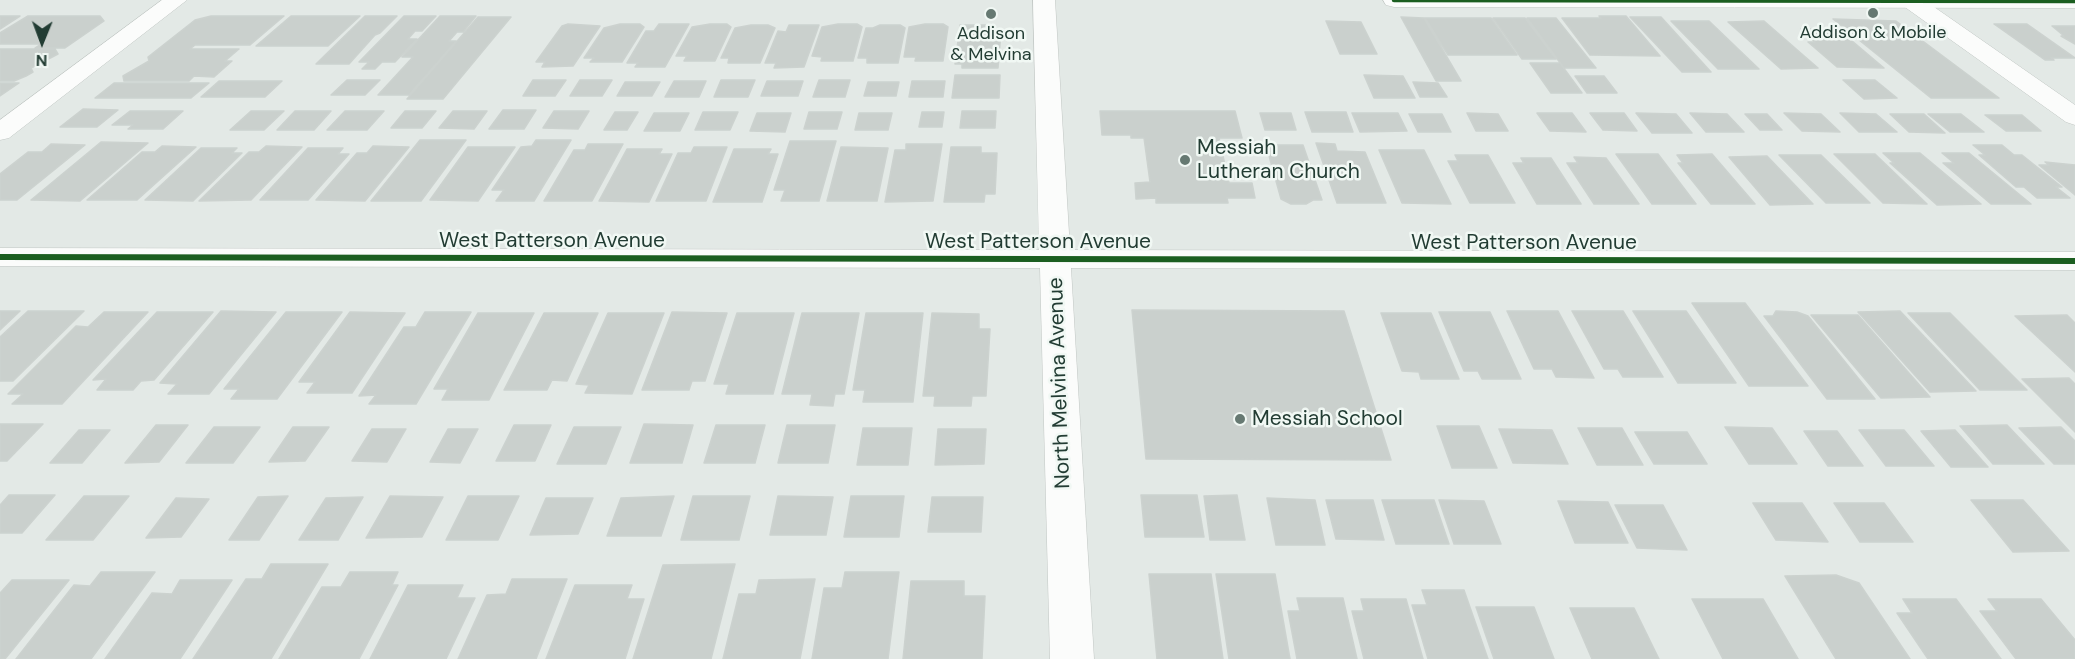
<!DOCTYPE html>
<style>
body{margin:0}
#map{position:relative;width:2075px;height:659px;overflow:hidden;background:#e3e9e6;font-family:"DM Sans",sans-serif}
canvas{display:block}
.north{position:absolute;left:12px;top:12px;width:60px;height:60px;-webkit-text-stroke:4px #f1f8f4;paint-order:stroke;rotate:181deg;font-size:16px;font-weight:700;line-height:24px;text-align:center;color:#223c33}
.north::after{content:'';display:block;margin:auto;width:21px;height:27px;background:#223c33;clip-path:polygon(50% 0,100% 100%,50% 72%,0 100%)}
</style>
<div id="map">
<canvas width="2075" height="659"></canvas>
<div class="north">N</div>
</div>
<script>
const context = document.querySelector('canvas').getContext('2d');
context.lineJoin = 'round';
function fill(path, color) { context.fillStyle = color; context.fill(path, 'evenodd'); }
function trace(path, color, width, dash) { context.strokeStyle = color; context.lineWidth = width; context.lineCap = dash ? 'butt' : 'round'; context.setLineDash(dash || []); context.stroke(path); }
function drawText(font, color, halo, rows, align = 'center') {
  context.font = font + ' "DM Sans",sans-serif'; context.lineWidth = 5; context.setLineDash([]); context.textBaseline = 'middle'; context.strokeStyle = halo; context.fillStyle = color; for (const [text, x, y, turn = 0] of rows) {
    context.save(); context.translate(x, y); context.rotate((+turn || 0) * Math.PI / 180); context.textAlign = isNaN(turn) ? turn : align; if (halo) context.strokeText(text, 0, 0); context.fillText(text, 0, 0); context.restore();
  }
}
const building = new Path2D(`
 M0 16H20L0 29Z
 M28 16H100L104 21 65 48H35L41 44H0V33Z
 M211 16H284L250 45H195L190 49H239L225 61H232L214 77 194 76 189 81H124L123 76 149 61 148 57 195 20Z
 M291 16H360L328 46H256Z
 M365 16H397L380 33 375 35 349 64H316Z
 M404 16H436L422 31H415L408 39H417L395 62H382L375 69H362L369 62H359Z
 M440 16H476L463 32H457L449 41H456L409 95H378L413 57H402Z
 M1599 16H1626L1660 56 1590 55 1562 18H1601Z
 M478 17H511L443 99H407Z
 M1401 17 1424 18 1461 81H1436Z
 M1630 17H1661L1711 72H1682Z
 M1425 18H1491L1517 55H1448Z
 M1493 18H1525L1556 59H1522Z
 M1527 18H1556L1596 68H1564Z
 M1833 19 1896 21 1999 98H1931Z
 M1326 21 1361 22 1377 54H1340Z
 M1671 21H1709L1759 69H1718Z
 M1764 21 1818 68 1781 69 1728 22Z
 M568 24 600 26 573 66 542 67 545 62H536L562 26Z
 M620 24H640L644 27 622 62H590L594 58H584L604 28Z
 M659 24H689L665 67H635L638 63H627L646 31H654Z
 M710 24H727L731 27 715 61H684L687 56H676L692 27Z
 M838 24H857L862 27 853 61H821L822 57 812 56 822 27Z
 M925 24H943L948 27 943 61H915L916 57H904L909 27Z
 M1994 24H2027L2075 58H2051L2054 60H2045Z
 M751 25H768L775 28 760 63H728L729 58H721L735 28Z
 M789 25H819L804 67 774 68 776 63H765L778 31 786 32Z
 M880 25H900L905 28 898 63H867V58H858L866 28H873Z
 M960 25H993L991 32H1001L998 68H962V64H955Z
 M2052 26H2075V44L2061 36H2064Z
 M1801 29H1838L1884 68 1837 67 1808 42H1815Z
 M0 49H55L58 54 31 68 33 72 26 76 14 81H0Z
 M1530 63H1560L1582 93H1551Z
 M955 75H1000L999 98H952Z
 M1364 75 1403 76 1415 98H1374Z
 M1575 76H1604L1617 93H1587Z
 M347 80H380L365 95H331Z
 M533 80H566L555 96H523Z
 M580 80H612L602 96H570Z
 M721 80H755L748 97H714Z
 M819 80H850L845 97H813Z
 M1843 80H1875L1897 98 1864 99Z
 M219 81H282L265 97H201Z
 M674 81H706L699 97H665Z
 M767 81H803L798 96H761Z
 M912 81H945L943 97H909Z
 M625 82H660L652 96H617Z
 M868 82H899L896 96H864Z
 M1413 82 1438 83 1447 97H1420Z
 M0 83H19L0 96Z
 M114 83H209L191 98H95Z
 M83 109 118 110 97 127H60Z
 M503 110H536L524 129H489Z
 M130 111H183L163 129H128L133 125H112Z
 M251 111H284L264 130H230Z
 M295 111H331L314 130H277Z
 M345 111H384L367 130H327Z
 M405 111H436L422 128H391Z
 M453 111H487L474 129 439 128Z
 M554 111H589L578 129 543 128Z
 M962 111H996L995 128H960Z
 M1100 111H1235L1242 138H1219L1229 183H1252L1255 198H1227L1228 203H1156V198L1136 199 1135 183 1150 182 1144 138H1131V135H1102Z
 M615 112H638L627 130H604Z
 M703 112H738L730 130H695Z
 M809 112H842L837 129H804Z
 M922 112H944L942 127H919Z
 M1305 112H1346L1353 132H1312Z
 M654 113H689L680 131H644Z
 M757 113H791L785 132 750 131Z
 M859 113H892L888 130H855Z
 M1260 113H1291L1296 130H1265Z
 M1352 113H1398L1407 131 1360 132Z
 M1467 113 1498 114 1508 131H1476Z
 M1537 113H1572L1586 132 1550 131Z
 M1590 113H1624L1637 131 1603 130Z
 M1636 113 1676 114 1692 133H1652Z
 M1690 113 1727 114 1744 132H1706Z
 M1784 113 1821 114 1840 132 1802 131Z
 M1840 113 1876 114 1897 132H1859Z
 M1409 114H1442L1451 132H1418Z
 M1745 114H1767L1782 130H1760Z
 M1890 114H1924L1945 133 1909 132Z
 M1928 114H1961L1984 132H1950Z
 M1985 115H2022L2041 131H2006Z
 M420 140H466L421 201H371Z
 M536 140H571L534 201H496L504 190H492L521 147 532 146Z
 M790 141H836L819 201H781L785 190H774Z
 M101 142 148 143 80 201 31 200Z
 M1316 143 1335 144 1337 151 1365 152 1386 203H1337Z
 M51 144 85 145 17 200H0V174L28 152H42Z
 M588 144H623L592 201H544L574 150H585Z
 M906 144H942L933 201 885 202 895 150H906Z
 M1266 145H1303L1322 200H1313L1306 204H1291L1281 199Z
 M1973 145H2002L2014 155H2022L2062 187H2056L2070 198H2037L2024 187H2016L1979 155H1985Z
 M162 146 196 147 137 200H87L142 152H155Z
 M266 146 302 147 251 200 199 201 249 152H259Z
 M373 146 409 147 365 201 316 200 357 153H367Z
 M468 147H515L478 201 430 200Z
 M694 147H727L706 201H656L678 153H691Z
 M841 147 888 148 877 201H827Z
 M951 147H981V153H997L995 194H985L984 202H944Z
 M201 148H237L232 153H242L193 201 145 200Z
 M308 148H343L338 154H349L308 200H260Z
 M627 149H662L659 154H672L649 202 599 201Z
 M734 149H771L768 154H778L762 202H713Z
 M1379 150H1424L1451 204 1402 203Z
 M1883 153H1920L1981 204 1937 205 1890 163H1894Z
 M1942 153H1969L2031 204H1991L1943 163H1954Z
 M1616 154H1658L1696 204H1652Z
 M1712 154 1755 204H1711L1678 163H1683L1677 155Z
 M1834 154H1875L1927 204 1883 203Z
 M1455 155H1488L1515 203H1470L1448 161H1458Z
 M1779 155H1821L1870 203H1826Z
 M1767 156 1813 204 1770 205 1729 157Z
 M1574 157 1606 158 1639 204H1594L1567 163H1578Z
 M1521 158H1551L1581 204H1537L1513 163H1524Z
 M2045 162 2075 165V195L2039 165H2049Z
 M1692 303H1745L1808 386H1749Z
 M1132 310 1344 311 1391 460 1146 459Z
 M0 311H20L0 330Z
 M28 311H84L13 381H0V337Z
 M221 311 276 312 209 394H168L177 384 160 383Z
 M1507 311H1558L1594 378 1556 377 1552 369H1534Z
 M1572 311H1623L1663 377H1623L1618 369H1604Z
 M1633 311H1686L1736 383H1678Z
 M1776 311 1797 312 1808 316 1875 399H1827L1764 316H1773Z
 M1900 311 1976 391 1930 392 1858 312Z
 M104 312H148L62 404H12L23 394H8L76 326 88 327Z
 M157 312H213L154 380 141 381 133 390H97L106 379 93 380Z
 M286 312H342L277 399H231L239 389H224Z
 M350 312 405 313 352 393H307L315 382H299Z
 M425 312H471L416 404H369L376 395 359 396 404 327H416Z
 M672 312 727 313 705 381H692L689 390H642Z
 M1439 312H1490L1521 379H1482L1478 371H1464Z
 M478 313H534L489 400H442L448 389H434Z
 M544 313H598L567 381 552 380 547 390H504Z
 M608 313H664L632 394 585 393 589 385 576 384Z
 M737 313H794L773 394H726L729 384H714Z
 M802 313H859L844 394H835L833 406 810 405 812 394H782Z
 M866 313H923L913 402H863L865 390H853Z
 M932 313 979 314V329H990L986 396H972L971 406H934L935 396H923Z
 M1381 313H1431L1459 379H1421L1419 372 1402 371Z
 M1908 313H1950L2027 390H1980Z
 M1811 315H1858L1930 397 1881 398Z
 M2067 315 2075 323V372L2015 316Z
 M2069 378 2075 384V432L2022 379Z
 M0 424H43L7 461H0Z
 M644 424 693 425 682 463H630Z
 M156 425H188L159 462 125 463Z
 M514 425H551L535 461H496Z
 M716 425H765L755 463H704Z
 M787 425H835L828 463H778Z
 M2007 425 2044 464H1993L1960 426Z
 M1437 426H1479L1497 468H1452Z
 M214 427H260L233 463H186Z
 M293 427H329L305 461 269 462Z
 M574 427H621L606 464H557Z
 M1725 427 1772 428 1797 464H1749Z
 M2061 427 2075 441V464H2054L2019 428Z
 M863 428H912L908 465H857Z
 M1578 428H1622L1643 465H1597Z
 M372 429H406L387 462 352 461Z
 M448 429H478L460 463 430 462Z
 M938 429H986L984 464 935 465Z
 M1499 429 1552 430 1568 464 1513 463Z
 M79 430H110L82 463H50Z
 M1859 430H1904L1934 466H1886Z
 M1955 430 1988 467H1951L1921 431Z
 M1804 431H1837L1863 466H1828Z
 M1635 432H1687L1707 464H1654Z
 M9 495H55L22 533H0V505Z
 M1141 495H1197L1204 537H1145Z
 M1237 495 1245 540H1210L1204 496Z
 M84 496H129L93 540H46Z
 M288 496 259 540H229L258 497Z
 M390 496 443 497 422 537 366 538Z
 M468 496H519L498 540H446Z
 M674 496 661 536H607L621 498Z
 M693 496H750L739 540H681Z
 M778 496 833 497 826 535H770Z
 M851 496H904L899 537H844Z
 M363 497 338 540H299L326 498Z
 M932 497H983L981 532H928Z
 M176 498 209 499 181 537 146 538Z
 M546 498H593L578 534 530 535Z
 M1267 498 1315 500 1325 545H1276Z
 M1326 500H1373L1384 540 1336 539Z
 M1382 500H1434L1449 544H1396Z
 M1439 500 1484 501 1501 544H1454Z
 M1971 500H2023L2069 551 2013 552Z
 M1558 501 1608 502 1628 543H1575Z
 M1753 503H1802L1828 542 1776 540Z
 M1834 503H1884L1913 542H1860Z
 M1615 505H1663L1687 550 1637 548Z
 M271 564H328L271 659H193L246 579H262Z
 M735 564 711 659H633L663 565Z
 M101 572H155L91 659H16L74 585 90 586Z
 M350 572H398L392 585H398L359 659H279L322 587H341Z
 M845 572H899L888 659H812L824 588H842Z
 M1149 574H1211L1223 659H1157Z
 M1216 574H1275L1290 659H1229Z
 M1836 575 1859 583 1910 659H1836L1785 576Z
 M512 579H567L536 659H458L487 595 506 594Z
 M815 579 800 659H723L739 594H756L759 580Z
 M12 580H69L5 659H0V593Z
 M180 580H232L180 659H105L152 593 172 594Z
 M911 581H964V596H985L982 659H903Z
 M408 585H463L457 598H475L446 659H370Z
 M575 585H632L627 599H644L625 659H546Z
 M1422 590H1464L1488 659H1428L1412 605H1427Z
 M1297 598H1343L1357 659H1297L1288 611H1300Z
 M1361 599H1406L1423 659H1364L1352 611H1364Z
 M1692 599H1763L1798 659H1723Z
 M1903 599H1956L2001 659H1928L1897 613H1912Z
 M1988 599H2041L2075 640V659H2016L1980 611H1997Z
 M1476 607H1534L1554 659H1494Z
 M1570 608H1634L1659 659H1592Z`);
const minor = new Path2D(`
 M162 0H187L9 138 0 140V120Z
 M1033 0H1055L1070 250 2075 252V270L1071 268 1094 659H1050L1040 268 0 266V248L1039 250Z
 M1899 0H1924L2075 105V125L2066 122 1902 5Z`);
const tertiary = new Path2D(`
 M1383 0H2075V8L1394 7 1386 5Z`);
const cyclewayFar1 = new Path2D(`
 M1394 0 2075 1`);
const cycleway = new Path2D(`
 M0 257 2075 261`);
const markers = [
 [1873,13,6,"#667972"],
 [991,14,6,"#667972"],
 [1185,160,6,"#667972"],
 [1240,419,6,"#667972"]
];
const farPoinames = [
 ["Addison & Mobile",1873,33],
 ["Addison",991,34],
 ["& Melvina",991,55]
];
const poiNames = [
 ["Messiah",1197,148],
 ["Lutheran Church",1197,172],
 ["Messiah School",1252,419]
];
const streetNames = [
 ["West Patterson Avenue",552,241],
 ["West Patterson Avenue",1038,242],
 ["West Patterson Avenue",1524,243],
 ["North Melvina Avenue",1060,383,-92]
];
fill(building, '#cad0cd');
trace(building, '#ccd2cf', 1.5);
trace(minor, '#c0c6c3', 1);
trace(tertiary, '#c0c6c3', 1);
fill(minor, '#fbfcfb');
fill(tertiary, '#fbfcfb');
trace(cyclewayFar1, '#1b5e20', 4.5);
trace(cycleway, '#1b5e20', 6);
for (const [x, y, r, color] of markers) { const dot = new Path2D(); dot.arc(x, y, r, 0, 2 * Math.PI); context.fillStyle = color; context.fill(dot); trace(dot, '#f1f8f4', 2); }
drawText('18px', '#223c33', '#f1f8f4', farPoinames);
drawText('21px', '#223c33', '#f1f8f4', poiNames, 'left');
drawText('21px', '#223c33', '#f1f8f4', streetNames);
</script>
